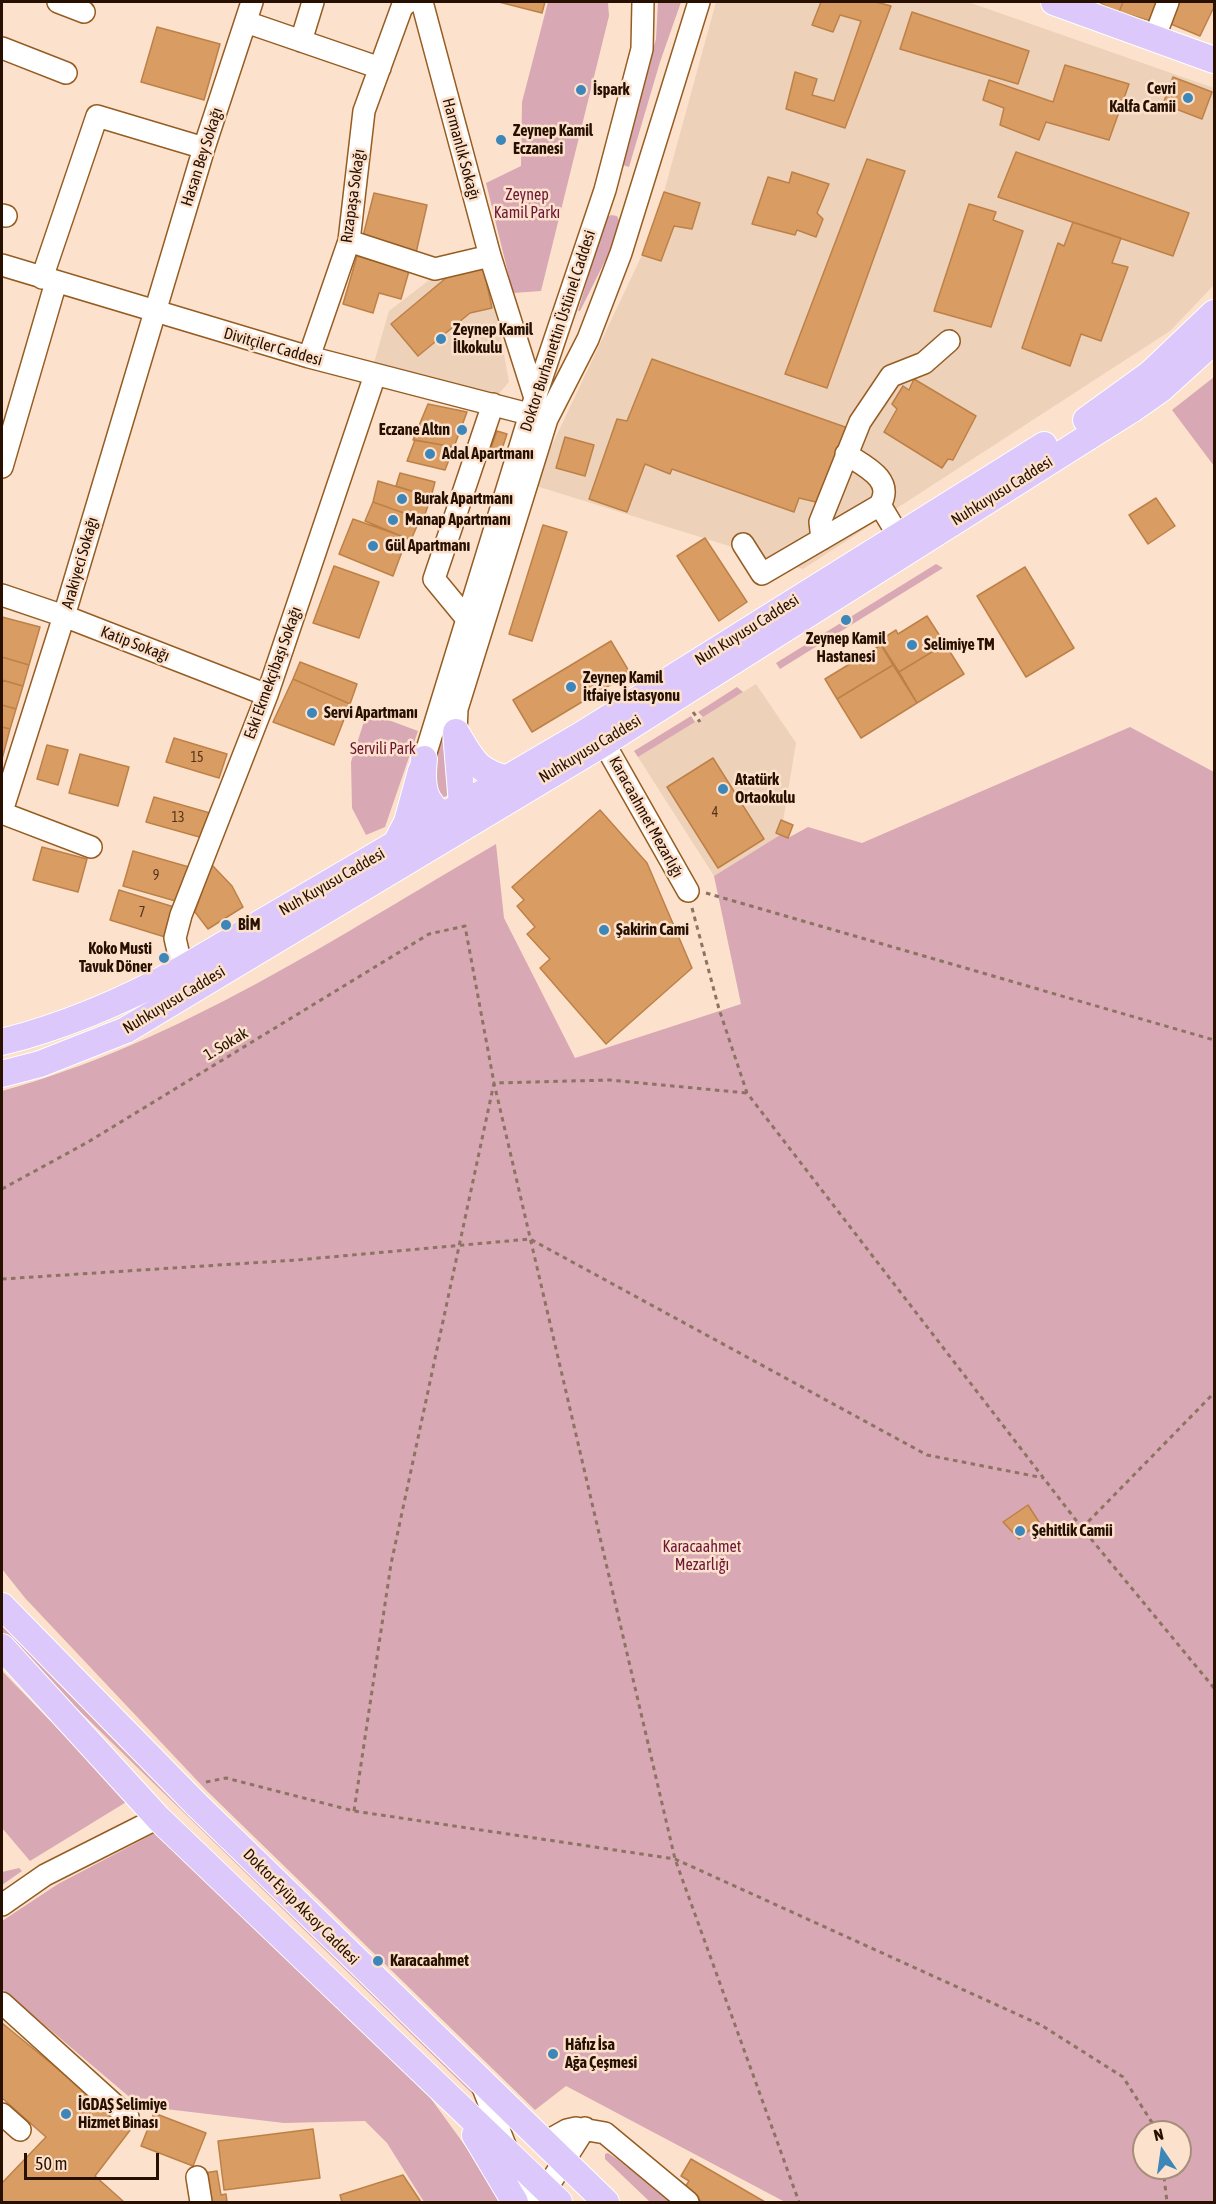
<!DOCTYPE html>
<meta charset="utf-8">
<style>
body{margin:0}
#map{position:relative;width:1216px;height:2204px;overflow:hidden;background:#fce2cc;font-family:"Asap Condensed",sans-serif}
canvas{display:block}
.frame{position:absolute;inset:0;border:3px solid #271000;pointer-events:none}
.north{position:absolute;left:1132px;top:2120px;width:60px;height:60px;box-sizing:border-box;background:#fce2cc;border:2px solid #a78e7a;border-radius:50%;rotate:347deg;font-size:16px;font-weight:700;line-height:24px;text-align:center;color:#271000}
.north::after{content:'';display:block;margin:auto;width:21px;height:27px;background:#3c86ba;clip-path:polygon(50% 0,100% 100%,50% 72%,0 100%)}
.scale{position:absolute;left:24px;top:2153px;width:135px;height:27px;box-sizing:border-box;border:3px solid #271000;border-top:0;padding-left:8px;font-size:18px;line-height:21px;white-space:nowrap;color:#271000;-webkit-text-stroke:4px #fce2cc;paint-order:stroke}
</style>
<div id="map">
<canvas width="1216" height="2204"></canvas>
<div class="frame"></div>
<div class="north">N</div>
<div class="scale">50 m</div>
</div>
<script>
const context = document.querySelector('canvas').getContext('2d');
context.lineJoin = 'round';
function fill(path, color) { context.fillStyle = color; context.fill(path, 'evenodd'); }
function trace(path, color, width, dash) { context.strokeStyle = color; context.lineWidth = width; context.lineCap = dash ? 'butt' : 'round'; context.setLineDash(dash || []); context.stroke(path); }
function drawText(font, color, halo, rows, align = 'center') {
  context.font = font + ' "Asap Condensed",sans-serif'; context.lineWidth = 5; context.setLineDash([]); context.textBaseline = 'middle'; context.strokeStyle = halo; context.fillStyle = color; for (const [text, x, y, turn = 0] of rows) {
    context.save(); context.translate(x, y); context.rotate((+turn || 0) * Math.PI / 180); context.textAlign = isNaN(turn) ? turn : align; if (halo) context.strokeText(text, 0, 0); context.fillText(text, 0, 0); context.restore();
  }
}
const built = new Path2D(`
 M716 2H968L1214 88V285L1170 331 803 569 533 485 642 255 664 192Z
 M487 261 509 382 496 397 373 366 389 311 441 271Z
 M756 684 796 743 783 821 793 825 788 838 780 835 714 876 638 757Z`);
const green = new Path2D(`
 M548 2H608L609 16 541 291 513 293 486 183 521 166 522 102Z
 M658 2H681L660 62 629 167 620 164 656 39Z
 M611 215 617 216 620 222 608 255 580 311H578L606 218Z
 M1214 377V466L1172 410Z
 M936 564 943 568 780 669 776 663Z
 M737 687 743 692 703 717 698 712Z
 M367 712 418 731 385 827 366 835 352 808 351 762Z
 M691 716 695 722 638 757 634 751Z
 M1130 727 1214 772V2202H785L566 2086 535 2110 207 1791 25 1598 2 1569V1091C180 1042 338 936 496 844L504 918 575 1058 741 1004 714 876 780 835 788 838 808 827 862 843ZM1144 2132H1180V2168H1144Z
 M442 739 450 778V794L440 799 432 772Z
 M2 1615 477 2088 488 2109 22 1655 2 1632Z
 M2 1671 128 1801 30 1861 2 1828Z
 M157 1832 429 2096 506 2202H424L387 2143 365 2121 284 2123 140 2106 2 1989V1921L58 1884Z
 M19 1868 22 1871 2 1885V1872Z
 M608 2153 617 2159 671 2202H650L605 2159V2154Z`);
const building = new Path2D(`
 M499 2H545L542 13Z
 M821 2H876L891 6 845 128 786 109 795 72 817 79 812 95 834 101 861 21 840 15 833 32 812 25Z
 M1101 2H1123L1119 12 1101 4Z
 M1123 2H1157L1151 21 1119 12Z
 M1176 2H1214V7L1200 36 1166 22Z
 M912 12 1029 51 1018 84 900 49Z
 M157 27 220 44 204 100 141 82Z
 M1065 65 1129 84 1109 140 1046 122 1039 140 1000 125 1004 108 983 100 989 80 1053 102Z
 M1173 77 1212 92 1202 119 1163 104Z
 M1016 152 1189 213 1173 256 998 197Z
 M867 159 905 171 827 388 785 374Z
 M792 172 829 184 817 213 823 219 816 237 797 230 795 235 752 224 768 177 789 183Z
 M664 192 700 203 692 229 674 226 661 261 642 255Z
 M374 193 427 205 416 253 362 240Z
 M969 204 996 212 993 220 1023 231 991 327 934 311Z
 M1073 222 1121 238 1112 263 1128 267 1101 341 1081 334 1070 366 1022 348 1058 243 1064 246Z
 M357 256 409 271 401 299 379 293 373 313 343 304Z
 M483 266 492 308 470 313 418 356 391 324 452 273Z
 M652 359 848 428 820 503 799 498 794 512 672 469 670 474 645 464 627 512 589 499 617 419 627 421Z
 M914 379 976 416 953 460 948 459 942 468 884 432 897 409 892 404 903 386 909 390Z
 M428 404 467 412 454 447 413 440Z
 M497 431 507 434 501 452 491 448Z
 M565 437 594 445 585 476 556 468Z
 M415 440 454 447 445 470 407 461Z
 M400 473 435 482 431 497 396 486Z
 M378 481 431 497 423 520 373 502Z
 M1156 498 1175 526 1148 544 1129 515Z
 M373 502 420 519 411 540 365 521Z
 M353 519 407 538 393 576 339 554Z
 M543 525 567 532 532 641 509 634Z
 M705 538 747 602 719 621 677 556Z
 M334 566 379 582 359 638 313 623Z
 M1025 567 1074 648 1026 677 977 596Z
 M927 616 945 644 899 672 879 641 896 630 898 634Z
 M2 617 40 627 29 665 2 657Z
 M611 641 630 673 532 732 513 700Z
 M945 644 964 674 917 703 899 672Z
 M881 645 893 665 837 699 825 679Z
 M2 657 29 665 23 686 2 680Z
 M300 662 357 684 350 704 293 679Z
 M893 665 917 703 861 738 837 699Z
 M293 679 350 704 334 745 273 722Z
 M5 681 23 686 16 709 2 705V682Z
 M2 705 16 709 10 729 2 727Z
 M2 727 10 729 2 759Z
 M174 738 227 754 219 778 166 762Z
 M47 745 68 750 58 785 37 779Z
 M80 754 129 767 118 806 69 793Z
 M713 758 764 839 718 868 667 787Z
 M154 797 210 813 203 838 146 822Z
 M600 810 647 863 692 968 606 1044 540 968 550 959 527 934 535 927 517 906 524 900 512 887Z
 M781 820 793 825 788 838 776 833Z
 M42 847 87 859 78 892 33 880Z
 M133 851 189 867 179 902 123 886Z
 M211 864 232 886 243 907 208 929 195 912Z
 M119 890 174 907 165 937 110 920Z
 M1028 1505 1039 1522 1019 1539 1003 1522Z
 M2 2023 131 2129 95 2176 124 2202H2V2183L46 2137 2 2098Z
 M154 2113 206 2133 193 2166 141 2146Z
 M313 2129 320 2178 224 2190 218 2141Z
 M691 2159 765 2202H702L683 2190 689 2181 681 2176Z
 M217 2171 221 2195 226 2194 227 2202H208L204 2173Z
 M403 2175 421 2202H342L340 2195Z`);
const path = new Path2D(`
 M693 712 700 722
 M706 893 1214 1040
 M692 908 719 1009 747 1093 1082 1528 1214 1688
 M2 1189 88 1142 429 934 465 926 494 1083 675 1859 799 2202
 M2 1279 297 1260 530 1239 927 1455 1044 1478
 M1082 1528 1214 1393
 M206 1782 226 1778 354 1811 675 1859 1041 2025 1123 2077 1158 2132
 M354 1811 391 1564 494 1083 609 1080 747 1093
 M1163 2168 1167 2202`);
const minor = new Path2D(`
 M58 2 84 12
 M422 2 490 256 535 398
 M246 22 380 68
 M1154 39 1168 2
 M301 41 313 2
 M2 48 66 73
 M2 215 6 216
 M349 241 435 269 490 256
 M2 265 309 357 544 418
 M42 278 97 116 204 148
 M309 357 349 241 364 111 402 7 408 2
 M2 467 56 282
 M880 505 898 535
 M822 539 820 522 860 422 891 376 924 363 949 341
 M743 544 762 574 880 505C895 479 864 466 846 454
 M2 595 64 616 267 695
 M467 619 434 579 493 404
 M456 732 457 709 547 419 588 339 621 253 699 2
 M604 743 688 891
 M424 759 535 398 605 190 642 49 643 2
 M2 811 64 616 204 148 252 2
 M2 813 91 847
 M182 969 175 938 181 915 267 695 375 375
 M2 1905 45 1875 158 1818
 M2 2003 128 2117
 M482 2085 508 2153 531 2202
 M2 2114 20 2130
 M544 2143 567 2130 576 2128 605 2133 688 2202
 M197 2177 201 2202
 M538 2202 585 2128`);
const major = new Path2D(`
 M1054 2 1214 60
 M1086 420 1151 373 1214 313
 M456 732 462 805 460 818
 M457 734C473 761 477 771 508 779
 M424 759C420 792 426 811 459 821
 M395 845 407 822 421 771
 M2 1042C66 1026 124 1001 182 969L581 735 1044 445
 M2 1074 40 1064 126 1030 604 743 1131 410 1161 389 1214 341
 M2 1606 196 1804 606 2202
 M2 1647 158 1818 559 2202
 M475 2135 515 2202`);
const markers = [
 [581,90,6,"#3c86ba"],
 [1188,98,6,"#3c86ba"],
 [501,140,6,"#3c86ba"],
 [441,339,6,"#3c86ba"],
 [462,430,6,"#3c86ba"],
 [430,454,6,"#3c86ba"],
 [402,499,6,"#3c86ba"],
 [393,520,6,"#3c86ba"],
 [373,546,6,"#3c86ba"],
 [846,620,6,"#3c86ba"],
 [912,645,6,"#3c86ba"],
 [571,687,6,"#3c86ba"],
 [312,713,6,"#3c86ba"],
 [723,789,6,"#3c86ba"],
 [226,925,6,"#3c86ba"],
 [604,930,6,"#3c86ba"],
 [164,958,6,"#3c86ba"],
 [1020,1531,6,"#3c86ba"],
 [378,1961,6,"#3c86ba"],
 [553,2054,6,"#3c86ba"],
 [66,2114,6,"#3c86ba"]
];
const numberNames = [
 ["15",197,758],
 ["4",715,813],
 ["13",178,818],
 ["9",156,876],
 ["7",142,913]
];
const poiNames = [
 ["Cevri",1176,89,"right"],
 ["Kalfa Camii",1176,107,"right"],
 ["İspark",593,90],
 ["Zeynep Kamil",513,131],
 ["Eczanesi",513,149],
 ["Zeynep Kamil",453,330],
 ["İlkokulu",453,348],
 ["Eczane Altın",450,430,"right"],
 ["Adal Apartmanı",442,454],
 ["Burak Apartmanı",414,499],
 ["Manap Apartmanı",405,520],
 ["Gül Apartmanı",385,546],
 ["Zeynep Kamil",846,639,"center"],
 ["Hastanesi",846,657,"center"],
 ["Selimiye TM",924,645],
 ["Zeynep Kamil",583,678],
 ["İtfaiye İstasyonu",583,696],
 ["Servi Apartmanı",324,713],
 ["Atatürk",735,780],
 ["Ortaokulu",735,798],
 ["BİM",238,925],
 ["Şakirin Cami",616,930],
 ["Koko Musti",152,949,"right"],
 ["Tavuk Döner",152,967,"right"],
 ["Şehitlik Camii",1032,1531],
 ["Karacaahmet",390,1961],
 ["Hâfız İsa",565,2045],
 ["Ağa Çeşmesi",565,2063],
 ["İGDAŞ Selimiye",78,2105],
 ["Hizmet Binası",78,2123]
];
const streetNames = [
 ["Harmanlık Sokağı",461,149,75],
 ["Hasan Bey Sokağı",202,157,-72],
 ["Rızapaşa Sokağı",353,196,-82],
 ["Doktor Burhanettin Üstünel Caddesi",558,331,-72],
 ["Divitçiler Caddesi",273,347,16],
 ["Nuhkuyusu Caddesi",1002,491,-32],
 ["Arakiyeci Sokağı",80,563,-74],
 ["Nuh Kuyusu Caddesi",747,630,-32],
 ["Katip Sokağı",135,644,21],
 ["Eski Ekmekçibaşı Sokağı",273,673,-70],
 ["Nuhkuyusu Caddesi",590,749,-31],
 ["Karacaahmet Mezarlığı",646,817,61],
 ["Nuh Kuyusu Caddesi",332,882,-30],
 ["Nuhkuyusu Caddesi",174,1000,-31],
 ["1. Sokak",226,1044,-31],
 ["Doktor Eyüp Aksoy Caddesi",301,1907,45]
];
const parkNames = [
 ["Zeynep",527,195],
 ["Kamil Parkı",527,213],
 ["Servili Park",383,749],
 ["Karacaahmet",702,1547],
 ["Mezarlığı",702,1565]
];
fill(built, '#edd1b8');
fill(green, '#d8a8b4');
fill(building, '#d99c63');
trace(building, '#bd8148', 1.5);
trace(minor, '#965c21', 24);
trace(major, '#fff', 28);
trace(path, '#8d7462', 3, [4.5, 4.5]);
trace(minor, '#fff', 21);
trace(major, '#ddc8fb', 26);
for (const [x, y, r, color] of markers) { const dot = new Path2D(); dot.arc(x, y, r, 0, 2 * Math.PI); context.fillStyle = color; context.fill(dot); trace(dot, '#fce2cc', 2); }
drawText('14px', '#543319', null, numberNames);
drawText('bold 16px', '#271000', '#fce2cc', poiNames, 'left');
drawText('16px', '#271000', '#fce2cc', streetNames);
drawText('16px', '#6c1537', '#fce2cc', parkNames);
</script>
